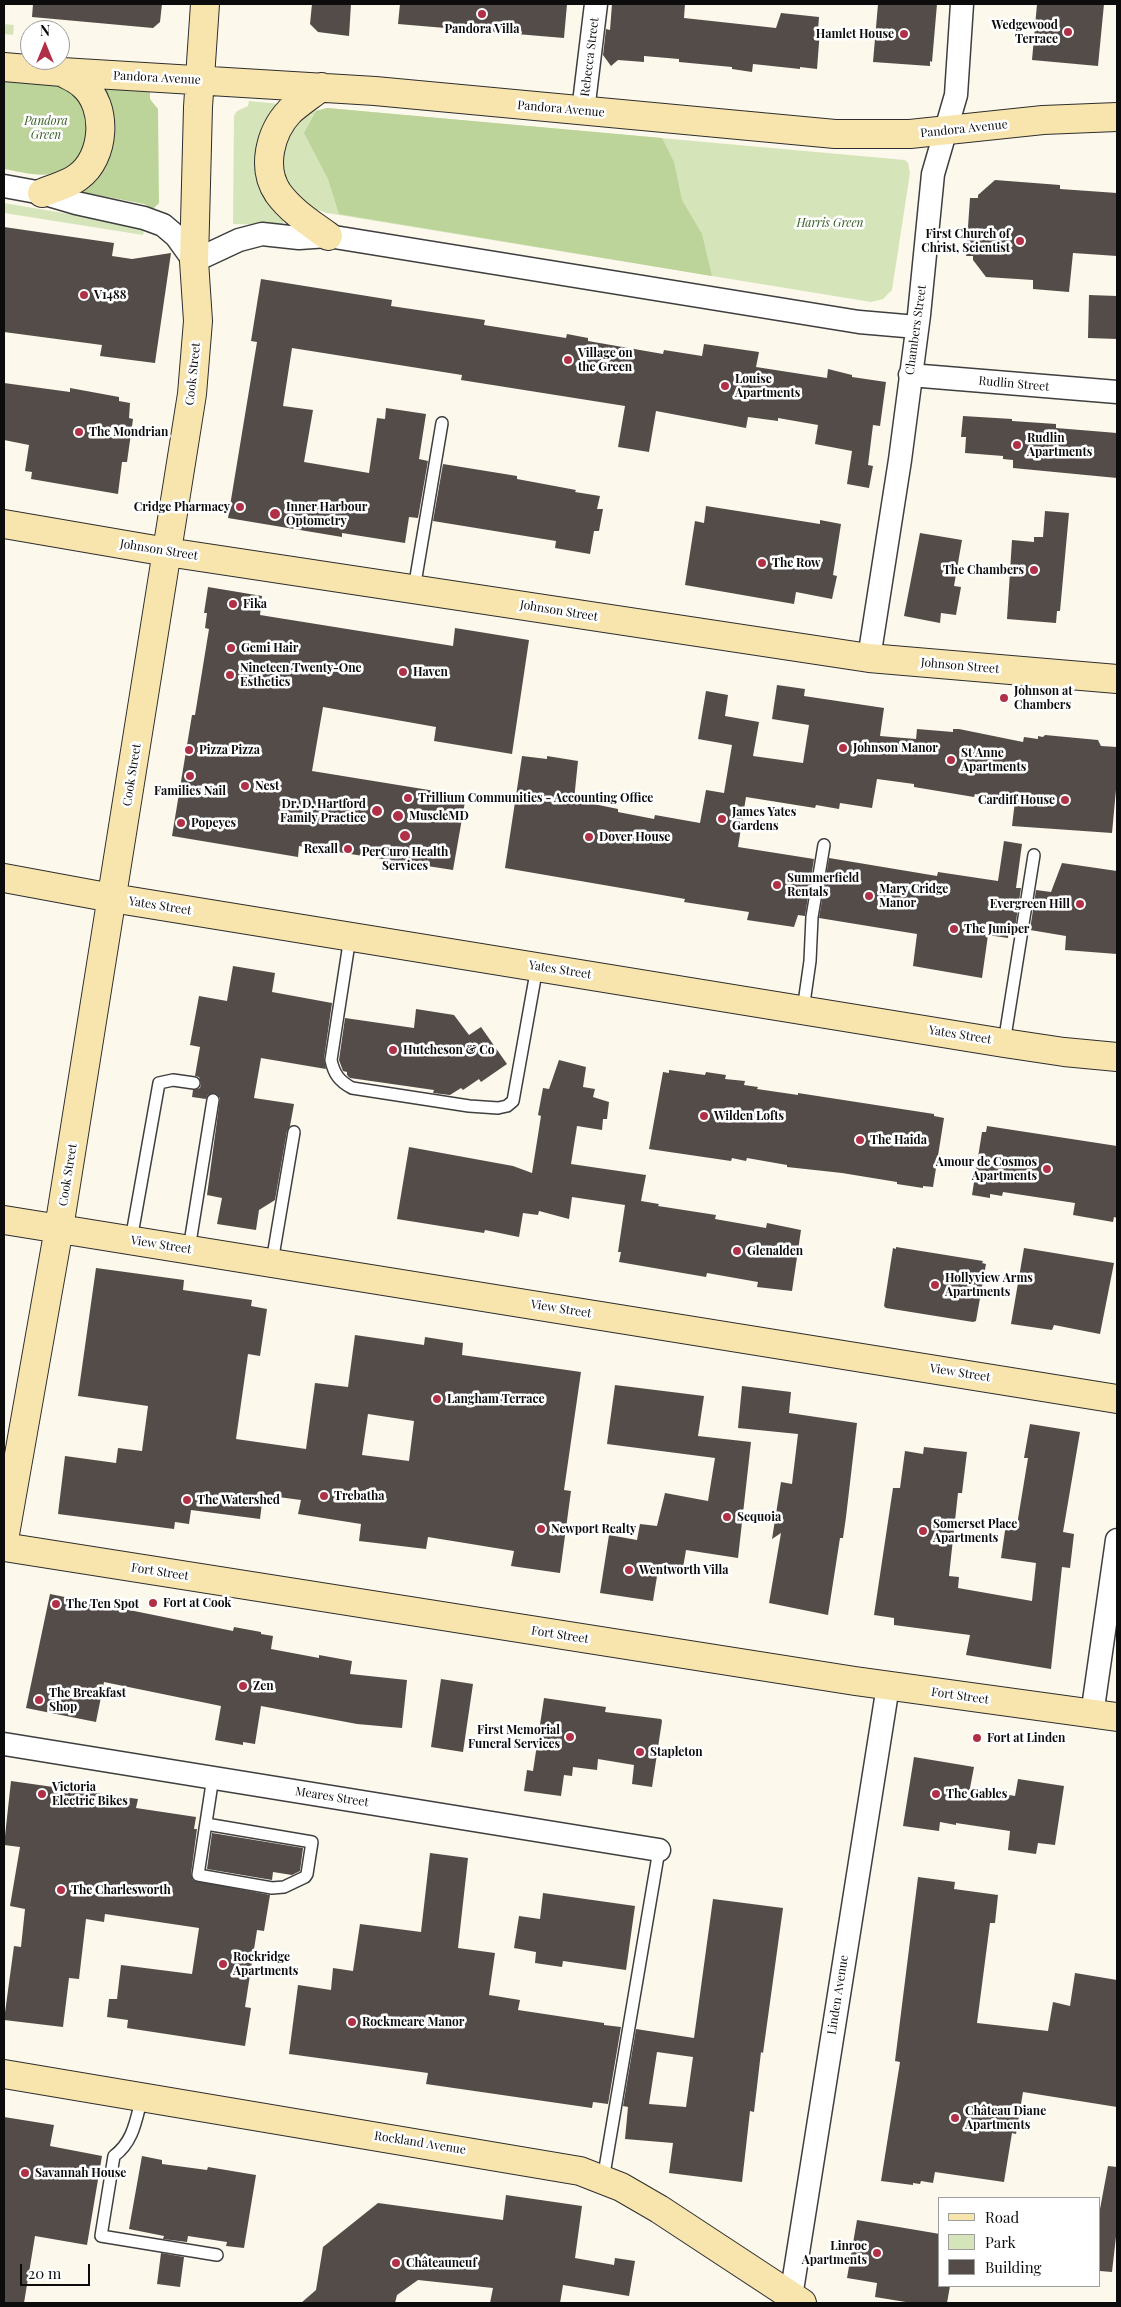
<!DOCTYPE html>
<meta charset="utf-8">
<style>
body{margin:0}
#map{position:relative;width:1121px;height:2307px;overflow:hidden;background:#fdf8ec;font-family:"Playfair Display",serif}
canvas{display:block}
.frame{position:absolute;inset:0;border:5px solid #0c0c0c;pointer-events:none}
.legend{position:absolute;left:938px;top:2197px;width:162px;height:90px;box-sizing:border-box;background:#fff;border:1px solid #9e9e9e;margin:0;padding:6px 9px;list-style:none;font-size:15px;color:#0c0c0c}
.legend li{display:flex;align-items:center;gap:10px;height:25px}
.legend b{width:25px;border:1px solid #9e9e9e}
.north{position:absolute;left:20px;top:20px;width:50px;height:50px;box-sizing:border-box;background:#fff;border:1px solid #9e9e9e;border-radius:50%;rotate:0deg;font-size:14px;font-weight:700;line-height:20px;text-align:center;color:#0c0c0c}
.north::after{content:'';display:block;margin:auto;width:18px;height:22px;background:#b03048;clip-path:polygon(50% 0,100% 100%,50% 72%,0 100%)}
.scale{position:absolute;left:20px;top:2264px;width:70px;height:22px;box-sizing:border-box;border:2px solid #0c0c0c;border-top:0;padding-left:6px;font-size:15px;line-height:18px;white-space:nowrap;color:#0c0c0c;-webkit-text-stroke:4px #fff;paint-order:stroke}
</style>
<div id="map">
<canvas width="1121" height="2307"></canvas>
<div class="frame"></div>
<ul class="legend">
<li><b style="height:6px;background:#f8e5ad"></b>Road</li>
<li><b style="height:14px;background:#d6e5b9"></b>Park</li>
<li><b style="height:14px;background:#544c49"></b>Building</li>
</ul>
<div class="north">N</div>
<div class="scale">20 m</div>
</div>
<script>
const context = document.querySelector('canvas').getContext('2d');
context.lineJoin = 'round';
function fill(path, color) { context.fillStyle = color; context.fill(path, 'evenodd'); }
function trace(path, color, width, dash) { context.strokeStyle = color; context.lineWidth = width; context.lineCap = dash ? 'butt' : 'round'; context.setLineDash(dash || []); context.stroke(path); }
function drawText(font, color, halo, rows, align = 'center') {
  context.font = font + ' "Playfair Display",serif'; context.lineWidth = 5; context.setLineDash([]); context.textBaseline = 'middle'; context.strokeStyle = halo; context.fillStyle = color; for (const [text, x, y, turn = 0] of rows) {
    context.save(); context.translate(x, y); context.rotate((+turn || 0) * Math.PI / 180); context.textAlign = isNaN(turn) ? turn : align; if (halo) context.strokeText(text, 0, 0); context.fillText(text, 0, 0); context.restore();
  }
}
const green = new Path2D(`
 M4 24 14 25 13 35 4 34Z
 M249 101 280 104 284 220 282 225 233 224 234 116 237 111 248 106Z
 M327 108 905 160 908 163 910 173 892 290 883 299 871 302 327 213C319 210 309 208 302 202 272 181 277 136 305 115 311 111 319 110 327 108Z
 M4 203 145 227 143 235 4 213Z`);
const forest = new Path2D(`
 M4 79C25 81 53 79 71 92 100 112 91 159 61 171 43 179 22 172 4 169Z
 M102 88 150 92V99L158 109 159 203 153 209 144 204 82 192Z
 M327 108 662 138 674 162 682 200 702 234 712 276 339 214 328 179 304 133 316 111Z`);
const building = new Path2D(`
 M33 4H162L160 22 153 28 32 17Z
 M312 4H351L349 36 318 32 310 24Z
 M400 4H567L564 38 398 24Z
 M612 4H685L684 18 776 28 781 13 819 17 818 30H820L817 69 800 67V69L753 64 752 72 732 69V67L679 62V59L644 56V62L618 60 611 66 603 55 606 29 610 30Z
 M878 4H937L932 62 930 61V66L873 62Z
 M1037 4H1104L1098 66 1032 60Z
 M995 180 1060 185V189L1117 193V256L1073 253 1069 292 1033 289V280L986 277 973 260V256H966L970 198H978V195Z
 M4 227 114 243 112 256 132 259 171 253 155 363 100 356 102 345 4 332Z
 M261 279 392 300 391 306 485 320 484 325 566 338 567 334 588 338V341L663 354 664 350 702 356 704 344 759 352 756 367 827 378 828 369 852 375V377L886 382 880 426 873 425 868 465 873 466 869 488 847 484 852 451 815 444 818 425 778 418V421L748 417 746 428 656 411 649 452 618 447 625 406 461 380 462 375 292 348 283 406 313 410 304 462 369 473 377 418 385 419 386 408 426 414 419 459 428 461 418 518 409 517 405 543 342 533V537L228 518 257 342 251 341Z
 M1089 295 1117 296V339L1088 338Z
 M4 383 70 392V388L119 397V401L130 403 129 418 133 419 127 462H122L118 494 31 479 32 472 25 471 29 445 4 440Z
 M963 416 1012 419V421L1056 424V428L1117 433V478L1013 468V460L1003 459V456L965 453 966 437H961Z
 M443 464 517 476V479L576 490 575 492 600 496 597 509H603L599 531H594L590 554 555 548 556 541 433 521Z
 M706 506 820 524V520L841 524 833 575 837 576 832 599 796 592 794 604 685 585 695 521 704 523Z
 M1045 511 1069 513 1060 611H1057L1056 623 1007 619 1012 540 1034 542V537H1043Z
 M920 533 962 540 954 586 961 587 956 615 941 613 940 623 904 616Z
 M208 587 262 596 260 615 453 646 455 628 529 640 512 754 434 741 436 727 323 707 312 771 466 796 453 870 299 846 298 857 172 836 192 715H195L209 629 205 628 207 613H204Z
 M777 685 805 689 804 696 884 708 880 736 916 739 917 729 953 732V729H959L1023 742 1024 737 1038 739V736L1043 737 1045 735 1098 740 1101 746 1117 747V779L1112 833 1012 826 1015 801 975 794 974 797 914 787V784L877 779 872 808 840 803 839 809 816 805 815 808 746 797 738 847 814 859 805 916 798 915 794 927 747 920 749 912 684 902 685 899 505 868 522 756 547 759V756L578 761 574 800 618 809V812L654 819 655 815 700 823 706 790 724 793 732 745 698 739 706 691 728 695 725 716 759 722 753 756 803 763 809 725 772 719Z
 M1004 841 1022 844 1016 888H1021L1015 928 1009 927 1008 938 988 935 982 978 913 966 917 934 819 918 829 858 937 876 938 872 998 881Z
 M1062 863 1117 871V954L1065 950 1066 936 1030 930 1036 890 1051 892Z
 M233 966 275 973 272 992 332 1003 324 1059 326 1069 261 1058 254 1098 294 1104 290 1126 287 1131 275 1200 259 1210 256 1230 217 1224 222 1198 207 1195 220 1098 214 1093 208 1095 206 1099 192 1097 193 1090 200 1088 201 1084 199 1077 195 1076 200 1047 190 1045 199 996 227 1001Z
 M416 1009 454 1015 469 1035 481 1027 507 1064 481 1082 479 1079 463 1090 461 1088 450 1095 433 1093 434 1090 350 1078 347 1075V1072L343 1071 339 1060 345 1018 414 1028Z
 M559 1060 586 1067 583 1087 595 1089 593 1097 609 1102 607 1119H603L602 1130 577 1126 571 1164 646 1175 641 1201 659 1204 658 1206 716 1215 715 1219 766 1228 767 1223 801 1230 792 1291 757 1287 758 1282 707 1273 706 1277 619 1262 621 1252H618L625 1205 572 1197 569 1219 539 1211 538 1215 523 1213 519 1237 485 1230 484 1233 397 1219 409 1147 513 1166 532 1173 541 1116 538 1115 543 1088 549 1089Z
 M669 1070 705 1075 706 1072 726 1075 725 1079 745 1081 744 1085 758 1087 757 1089 798 1095V1093L934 1114V1116L944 1118 933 1187 923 1186V1188L897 1184V1182L842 1173 787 1167V1165L747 1158 746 1161 732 1158 731 1161 649 1149 663 1072 669 1073Z
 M987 1126 1117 1146V1218L1114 1217 1113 1222 1073 1215 1075 1203 1003 1192 1002 1196 990 1194V1198L972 1195 982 1132H986Z
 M896 1247 983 1261 982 1263 986 1264 976 1321 973 1322 886 1308 884 1306 893 1248 896 1249Z
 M1024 1248 1114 1263 1100 1334 1054 1325 1052 1330 1011 1324Z
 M96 1268 184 1280 183 1290 252 1300 251 1306 267 1309 260 1356 248 1354 236 1439 306 1449 315 1383 348 1387 355 1335 424 1345 425 1337 463 1343 462 1355 581 1372 564 1490 571 1491 560 1573 511 1566 514 1551 428 1537 426 1549 359 1541 361 1524 298 1514 301 1500 263 1495 260 1519 191 1510 189 1524 175 1522 174 1529 58 1514 65 1456 116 1463 118 1448 142 1451 148 1406 78 1396ZM368 1414 414 1421 409 1461 362 1455Z
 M615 1385 704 1396 698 1436 751 1442 738 1558 686 1550 683 1568 659 1564 653 1601 600 1593 609 1535 637 1540 640 1524 657 1526 665 1493 708 1501 715 1458 607 1444Z
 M742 1386 791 1392 789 1413 857 1423 846 1517 843 1538H840L828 1615 769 1603 781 1533 772 1539 781 1482 792 1484 798 1434 738 1428Z
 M1030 1424 1080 1432 1063 1532 1074 1534 1070 1568 1062 1567 1051 1669 966 1655 970 1635 894 1625V1618L874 1615 893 1488H900L905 1451 923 1454 924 1447 967 1452 962 1493H958L949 1576 959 1577 958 1588 1032 1601 1036 1563 1001 1558 1006 1524 1017 1525 1028 1458H1024Z
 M50 1594 233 1631 234 1627 261 1632V1634L273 1636 271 1649 319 1658V1655L352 1661 350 1674 407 1680 402 1728 357 1724 261 1706 255 1744 243 1742V1745L215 1740 221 1706 104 1682 96 1722 26 1708Z
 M441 1679 473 1684 463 1752 431 1747Z
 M544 1698 606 1707 605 1712 661 1719 662 1721 652 1787 632 1784 634 1765 598 1759 597 1770 573 1767 572 1776 564 1775 561 1796 524 1791 527 1770 533 1771Z
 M914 1757 974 1767 970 1788 1015 1796 1018 1779 1064 1786 1055 1845 1038 1843 1036 1854 1008 1850 1010 1831 956 1823V1825L940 1822 939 1831 903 1826Z
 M11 1781 138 1799 136 1808 196 1817 194 1829H197L191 1874 193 1880 270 1895 264 1931 257 1930 245 2007 251 2008 245 2046 127 2028 128 2020 107 2017 109 1999H117L121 1965 192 1974 199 1928 105 1914 104 1922 86 1919 79 1979 69 1978 63 2027 4 2020 14 1946 21 1947 25 1909 10 1906 20 1847 4 1845Z
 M212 1833 303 1848 300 1871 292 1875 273 1872 272 1880 207 1869Z
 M430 1853 468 1858 458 1948 495 1953 489 1995 520 2000 518 2010 604 2023V2025L621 2027 608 2104 593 2102 592 2108 426 2084 428 2073 289 2054 298 1985 331 1990 333 1968 353 1971 360 1924 421 1932Z
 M918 1877 955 1882 954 1889 998 1895 995 1923H990L977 2023 1048 2031 1053 2002 1070 2006 1075 1973 1117 1980V2107L1023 2092 1016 2134 1012 2133 1004 2182 935 2172 933 2183 921 2181 920 2184 913 2183V2185L881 2181 900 2062 895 2061Z
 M543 1893 635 1906 626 1970 563 1961 562 1967 535 1963 536 1952 514 1948 519 1916 540 1919Z
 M713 1899 783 1908 763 2053 761 2052 754 2112 750 2111 742 2182 669 2173 673 2143 625 2139 628 2107 623 2106 636 2029 694 2038ZM657 2052 693 2057 686 2107 649 2104Z
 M4 2117 54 2125 50 2146 102 2156 87 2245 35 2236 24 2303H4Z
 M142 2156 162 2160V2164L207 2170 208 2167 256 2175 244 2248 226 2246 227 2242 188 2236 187 2242 163 2239 164 2236 129 2229Z
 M1108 2166 1117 2167V2228L1112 2272 1100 2271V2209Z
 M506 2195 582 2206 575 2258 614 2265 615 2258 635 2261 629 2296 563 2285 560 2303H490L493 2288 418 2280 397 2295 395 2303H301L316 2290 323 2247 378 2203 503 2220Z
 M857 2220 940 2234V2286H950L947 2303H912L875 2297 877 2283 847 2278Z
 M161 2253 184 2257 180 2287 157 2284Z`);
const lane = new Path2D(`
 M414 589 442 423
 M350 937 331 1060C334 1074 339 1081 352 1088L469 1106 498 1108 507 1106 513 1101 537 967
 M803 1010 810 961 812 917 824 845
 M1004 1043 1034 855
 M131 1240 159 1083 173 1080 194 1083
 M189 1249 213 1100
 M272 1262 294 1132
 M206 1824 312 1842 307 1874 305 1877 284 1887 272 1888 198 1875 213 1777
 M142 2097C136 2119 134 2141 114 2156L101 2236 217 2255
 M603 2180 659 1850`);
const street = new Path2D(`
 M583 111 596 4
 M4 186 42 193 76 203 144 218 163 225 176 236 194 261 239 240 262 234 299 238 328 236 859 322 917 327
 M910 375 1117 392
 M869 658 900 460 919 315 933 174 956 95 962 4
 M1092 1715 1117 1540
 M4 1744 659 1850
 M790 2303 888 1686`);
const secondary = new Path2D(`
 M4 67 62 72 375 91 835 134H910L1043 120 1117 117
 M321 87C311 95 300 102 290 111 270 132 261 168 278 193 291 211 310 223 328 236
 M42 193C53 188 68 185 78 177 105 158 109 106 82 84 77 79 69 76 62 72
 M4 524 167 552 869 658 1117 679
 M4 878 112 898 1004 1043 1064 1052 1117 1057
 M4 1220 1117 1399
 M4 1540 59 1228 192 394 198 321 194 261 198 107 205 4
 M4 1547 855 1681 1117 1717
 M4 2074 580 2171 621 2187 659 2209 802 2303`);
const markers = [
 [482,14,5,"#b03048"],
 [1068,32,5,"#b03048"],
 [904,34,5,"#b03048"],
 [1020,241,5,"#b03048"],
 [84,295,5,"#b03048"],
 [568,360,5,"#b03048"],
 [725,386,5,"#b03048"],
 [79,432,5,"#b03048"],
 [1017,445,5,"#b03048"],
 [240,507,5,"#b03048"],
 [275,514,6,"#b03048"],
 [762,563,5,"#b03048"],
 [1034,570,5,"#b03048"],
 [233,604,5,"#b03048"],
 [231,648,5,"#b03048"],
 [403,672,5,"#b03048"],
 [230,675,5,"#b03048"],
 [1004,698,5,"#b03048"],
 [843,748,5,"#b03048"],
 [189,750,5,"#b03048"],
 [951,760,5,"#b03048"],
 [190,776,5,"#b03048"],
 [245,786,5,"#b03048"],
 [408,798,5,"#b03048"],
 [1065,800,5,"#b03048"],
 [377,811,6,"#b03048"],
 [398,816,6,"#b03048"],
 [722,819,5,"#b03048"],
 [181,823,5,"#b03048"],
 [405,836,6,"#b03048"],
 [589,837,5,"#b03048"],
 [348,849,5,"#b03048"],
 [777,885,5,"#b03048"],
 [869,896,5,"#b03048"],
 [1080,904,5,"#b03048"],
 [954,929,5,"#b03048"],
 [393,1050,5,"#b03048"],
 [704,1116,5,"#b03048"],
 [860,1140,5,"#b03048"],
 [1047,1169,5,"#b03048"],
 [737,1251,5,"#b03048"],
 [935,1285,5,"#b03048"],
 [437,1399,5,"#b03048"],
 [324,1496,5,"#b03048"],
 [187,1500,5,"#b03048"],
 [727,1517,5,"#b03048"],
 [541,1529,5,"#b03048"],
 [923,1531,5,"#b03048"],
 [629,1570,5,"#b03048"],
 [153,1603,5,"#b03048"],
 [56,1604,5,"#b03048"],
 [243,1686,5,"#b03048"],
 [39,1700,5,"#b03048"],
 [570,1737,5,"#b03048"],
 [977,1738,5,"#b03048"],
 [640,1752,5,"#b03048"],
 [42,1794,5,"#b03048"],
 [936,1794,5,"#b03048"],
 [61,1890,5,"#b03048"],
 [223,1964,5,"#b03048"],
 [352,2022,5,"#b03048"],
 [955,2118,5,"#b03048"],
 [25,2173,5,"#b03048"],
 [877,2253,5,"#b03048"],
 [396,2263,5,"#b03048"]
];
const poiNames = [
 ["Wedgewood",1058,25,"right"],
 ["Terrace",1058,39,"right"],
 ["Pandora Villa",482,29,"center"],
 ["Hamlet House",894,34,"right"],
 ["First Church of",1010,234,"right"],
 ["Christ, Scientist",1010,248,"right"],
 ["V1488",94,295],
 ["Village on",578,353],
 ["the Green",578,367],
 ["Louise",735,379],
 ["Apartments",735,393],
 ["The Mondrian",89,432],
 ["Rudlin",1027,438],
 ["Apartments",1027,452],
 ["Cridge Pharmacy",230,507,"right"],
 ["Inner Harbour",286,507],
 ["Optometry",286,521],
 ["The Row",772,563],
 ["The Chambers",1024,570,"right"],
 ["Fika",243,604],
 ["Gemi Hair",241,648],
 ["Nineteen Twenty-One",240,668],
 ["Esthetics",240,682],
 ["Haven",413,672],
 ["Johnson at",1014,691],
 ["Chambers",1014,705],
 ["Johnson Manor",853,748],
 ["Pizza Pizza",199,750],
 ["St Anne",961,753],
 ["Apartments",961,767],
 ["Nest",255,786],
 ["Families Nail",190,791,"center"],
 ["Trillium Communities - Accounting Office",418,798],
 ["Cardiff House",1055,800,"right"],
 ["Dr. D. Hartford",366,804,"right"],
 ["Family Practice",366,818,"right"],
 ["James Yates",732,812],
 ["Gardens",732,826],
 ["MuscleMD",409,816],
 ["Popeyes",191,823],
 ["Dover House",599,837],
 ["Rexall",338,849,"right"],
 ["PerCuro Health",405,852,"center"],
 ["Services",405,866,"center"],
 ["Summerfield",787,878],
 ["Rentals",787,892],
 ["Mary Cridge",879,889],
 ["Manor",879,903],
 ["Evergreen Hill",1070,904,"right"],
 ["The Juniper",964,929],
 ["Hutcheson & Co",403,1050],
 ["Wilden Lofts",714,1116],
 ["The Haida",870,1140],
 ["Amour de Cosmos",1037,1162,"right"],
 ["Apartments",1037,1176,"right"],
 ["Glenalden",747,1251],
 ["Hollyview Arms",945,1278],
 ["Apartments",945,1292],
 ["Langham Terrace",447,1399],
 ["Trebatha",334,1496],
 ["The Watershed",197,1500],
 ["Sequoia",737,1517],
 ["Somerset Place",933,1524],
 ["Apartments",933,1538],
 ["Newport Realty",551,1529],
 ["Wentworth Villa",639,1570],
 ["Fort at Cook",163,1603],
 ["The Ten Spot",66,1604],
 ["Zen",253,1686],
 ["The Breakfast",49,1693],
 ["Shop",49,1707],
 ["First Memorial",560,1730,"right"],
 ["Funeral Services",560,1744,"right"],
 ["Fort at Linden",987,1738],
 ["Stapleton",650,1752],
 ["Victoria",52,1787],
 ["Electric Bikes",52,1801],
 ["The Gables",946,1794],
 ["The Charlesworth",71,1890],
 ["Rockridge",233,1957],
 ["Apartments",233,1971],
 ["Rockmeare Manor",362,2022],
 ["Château Diane",965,2111],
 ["Apartments",965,2125],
 ["Savannah House",35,2173],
 ["Linroc",867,2246,"right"],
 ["Apartments",867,2260,"right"],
 ["Châteauneuf",406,2263]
];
const streetNames = [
 ["Rebecca Street",590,57,-83],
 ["Pandora Avenue",157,78,3],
 ["Pandora Avenue",561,109,5],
 ["Pandora Avenue",964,129,-6],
 ["Chambers Street",916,330,-82],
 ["Cook Street",193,374,-84],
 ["Rudlin Street",1014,384,5],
 ["Johnson Street",159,550,9],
 ["Johnson Street",559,611,9],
 ["Johnson Street",960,666,5],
 ["Cook Street",132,775,-81],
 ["Yates Street",160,906,9],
 ["Yates Street",560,970,9],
 ["Yates Street",960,1035,9],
 ["Cook Street",68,1175,-81],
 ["View Street",161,1245,9],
 ["View Street",561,1309,9],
 ["View Street",960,1373,9],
 ["Fort Street",160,1572,9],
 ["Fort Street",560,1635,9],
 ["Fort Street",960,1696,8],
 ["Meares Street",332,1797,9],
 ["Linden Avenue",838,1995,-81],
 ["Rockland Avenue",420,2143,9]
];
const parkNames = [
 ["Pandora",46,121],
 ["Green",46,135],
 ["Harris Green",830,223]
];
fill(green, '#d6e5b9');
fill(forest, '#bcd49a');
fill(building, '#544c49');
trace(lane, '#3f3f3f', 14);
trace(street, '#3f3f3f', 25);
trace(secondary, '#2e2e2e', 30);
trace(lane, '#fff', 11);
trace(street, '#fff', 22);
trace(secondary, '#f8e5ad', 28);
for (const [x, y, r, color] of markers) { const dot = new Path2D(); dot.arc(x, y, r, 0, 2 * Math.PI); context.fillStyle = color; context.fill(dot); trace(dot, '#fff', 2); }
drawText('bold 12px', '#0c0c0c', '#fff', poiNames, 'left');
drawText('12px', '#0c0c0c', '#fff', streetNames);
drawText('italic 12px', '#375e22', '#fff', parkNames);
</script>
